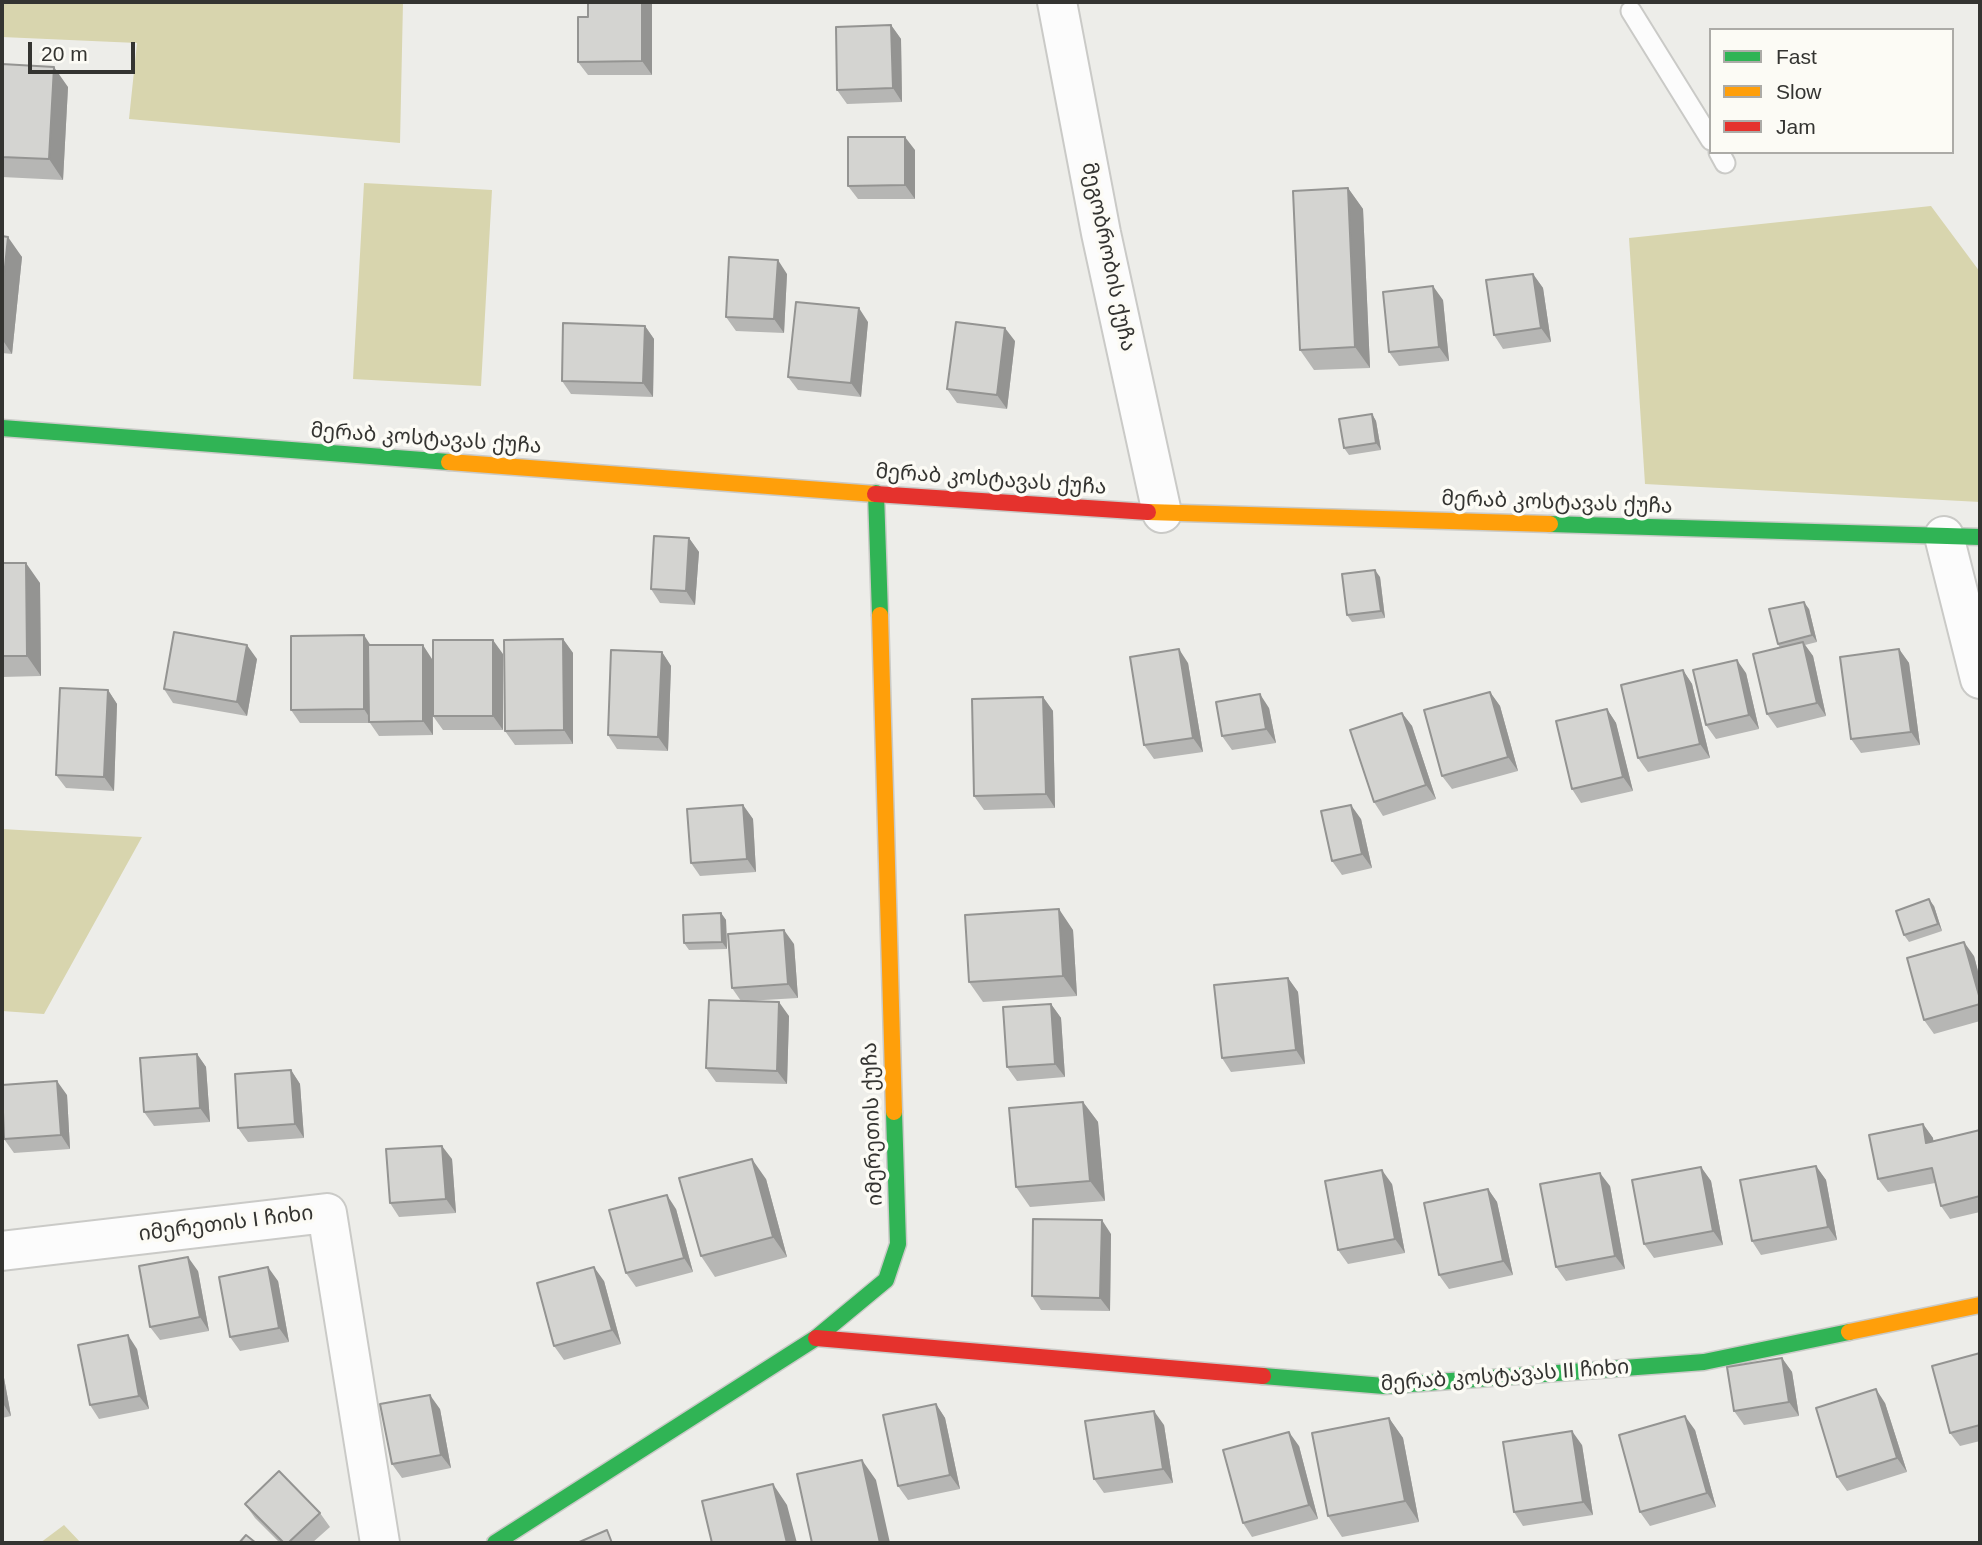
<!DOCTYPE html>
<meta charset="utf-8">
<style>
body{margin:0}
#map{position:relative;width:1982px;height:1545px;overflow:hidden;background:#edede9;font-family:Helvetica,sans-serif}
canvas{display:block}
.frame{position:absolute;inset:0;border:4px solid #343431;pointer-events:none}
.legend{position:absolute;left:1709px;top:28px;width:245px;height:126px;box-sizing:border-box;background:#fcfbf5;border:2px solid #acaba7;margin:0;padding:9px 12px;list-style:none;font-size:21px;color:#343431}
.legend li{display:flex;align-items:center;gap:14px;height:35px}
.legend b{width:35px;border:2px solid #acaba7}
.scale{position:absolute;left:28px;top:42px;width:107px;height:32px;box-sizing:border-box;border:4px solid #343431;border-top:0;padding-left:9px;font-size:21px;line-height:24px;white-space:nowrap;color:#343431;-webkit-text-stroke:5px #fcfbf5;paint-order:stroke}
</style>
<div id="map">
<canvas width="1982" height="1545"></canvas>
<div class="frame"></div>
<ul class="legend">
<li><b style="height:9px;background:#30b455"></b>Fast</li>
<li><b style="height:9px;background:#ff9f0a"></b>Slow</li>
<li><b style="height:9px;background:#e5322d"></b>Jam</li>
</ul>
<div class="scale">20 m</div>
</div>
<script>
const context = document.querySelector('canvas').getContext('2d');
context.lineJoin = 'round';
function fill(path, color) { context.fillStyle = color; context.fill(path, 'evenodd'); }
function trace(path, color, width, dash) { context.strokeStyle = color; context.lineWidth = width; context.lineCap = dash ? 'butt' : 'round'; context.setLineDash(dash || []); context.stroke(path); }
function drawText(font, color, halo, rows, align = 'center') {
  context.font = font + ' Helvetica,"Noto Sans Georgian",sans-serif'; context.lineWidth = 7; context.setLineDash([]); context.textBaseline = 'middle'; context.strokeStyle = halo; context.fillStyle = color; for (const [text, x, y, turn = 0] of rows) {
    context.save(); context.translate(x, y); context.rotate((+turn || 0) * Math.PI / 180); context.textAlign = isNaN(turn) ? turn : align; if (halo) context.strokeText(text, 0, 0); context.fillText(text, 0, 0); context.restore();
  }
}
const green = new Path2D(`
 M2 2H310L356 4 357 2H403L400 143 129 119 137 43 2 37Z
 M364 183 492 190 481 386 353 379Z
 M1931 206 1980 272V502L1645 484 1629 238Z
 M2 829 142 837 44 1014 2 1011Z
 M64 1525 81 1543H40Z`);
const lane = new Path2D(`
 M1631 11 1711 140
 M1719 152 1725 163`);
const street = new Path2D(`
 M1057 2 1101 233 1162 513
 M1944 536 1980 679
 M2 1251 327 1213 380 1543`);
const fast = new Path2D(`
 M2 428 449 462
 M876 493 880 615
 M1550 524 1980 537
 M1263 1376 1384 1386 1704 1362 1849 1332
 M495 1543 816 1338 886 1280 898 1244 894 1112`);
const slow = new Path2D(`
 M449 462 875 494
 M1148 512 1550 524
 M880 615 894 1112
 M1849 1332 1980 1305`);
const jam = new Path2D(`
 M875 494 1148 512
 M816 1338 1263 1376`);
const wall = new Path2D(`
 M652 2V75H588L578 62Z
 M891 25 901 39 902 102 847 104 837 90Z
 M2 64 68 87 63 180 2 177Z
 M915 150V199H858L848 186Z
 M1348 188 1363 209 1370 368 1314 370 1300 350Z
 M2 236 22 257 12 354 2 353Z
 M787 274 784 333 736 331 726 317Z
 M1533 274 1543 288 1551 342 1503 349 1494 335Z
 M1443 300 1449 361 1399 366 1389 352Z
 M868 322 861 397 798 390 788 377Z
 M645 326 654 339 653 397 571 394 562 381Z
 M1015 341 1007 409 957 403 947 389Z
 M1372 414 1376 421 1381 450 1349 455 1344 448Z
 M689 538 699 552 695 605 660 603 651 589Z
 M2 563 40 583 41 676 2 677Z
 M1380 577 1385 618 1352 622 1347 615Z
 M1809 609 1817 642 1805 645 1813 656 1826 716 1777 728 1767 714 1780 648 1778 644Z
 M563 639 573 653V744L515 745 505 731Z
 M371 645 432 659 433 735 379 736 370 723H300L291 710Z
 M1899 649 1909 663 1920 745 1861 753 1851 739Z
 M662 652 671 666 668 751 617 749 608 735Z
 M503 654V730H443L433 716Z
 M257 659 247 716 173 703 164 689Z
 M1188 663 1203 752 1154 759 1144 745Z
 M1683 670 1692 684 1710 758 1648 772 1638 758Z
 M1746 673 1759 729 1716 739 1706 725Z
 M108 690 117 704 114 791 66 788 56 775Z
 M1490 692 1500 706 1518 771 1452 789 1442 776Z
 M1043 697 1053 711 1055 808 984 810 974 796Z
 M1269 708 1276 743 1232 750 1222 736Z
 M1607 709 1616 723 1633 791 1581 803 1572 789Z
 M1402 713 1412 726 1436 799 1383 816 1374 802Z
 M743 805 753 819 756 872 700 876 691 863Z
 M1361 819 1372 868 1342 875 1332 861Z
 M1934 906 1942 931 1909 942 1904 935Z
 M721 913 726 920 727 949 689 950 684 943Z
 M1073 930 1077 996 983 1002 969 982Z
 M794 944 798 998 747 1001 789 1016 787 1084 716 1082 706 1068 741 1001 732 988Z
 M1974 956 1980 979V1021L1934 1034 1924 1020Z
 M1288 978 1298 992 1305 1064 1231 1072 1222 1058Z
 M1051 1004 1061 1018 1065 1077 1017 1081 1007 1067Z
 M197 1054 206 1067 210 1122 154 1126 144 1112Z
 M291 1070 300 1084 304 1138 248 1142 238 1128Z
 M67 1095 70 1149 14 1153 4 1139Z
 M1083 1102 1098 1122 1105 1201 1030 1207 1016 1187Z
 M1923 1124 1933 1138V1141L1980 1130V1212L1950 1219 1941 1206 1935 1183 1888 1192 1878 1179Z
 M452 1159 456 1213 399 1217 390 1203Z
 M1816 1166 1826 1180 1837 1240 1761 1255 1752 1241Z
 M1701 1167 1711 1181 1723 1245 1654 1258 1644 1244Z
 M766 1179 787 1257 715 1277 701 1256Z
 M1392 1184 1405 1253 1348 1264 1338 1250Z
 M1610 1186 1625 1269 1566 1281 1556 1267Z
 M1488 1189 1497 1202 1513 1275 1449 1289 1439 1275Z
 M676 1209 693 1272 636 1287 626 1273Z
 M1111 1234 1110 1311 1041 1310 1032 1296Z
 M198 1271 209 1331 160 1340 150 1327Z
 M278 1281 289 1342 240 1351 230 1337Z
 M604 1281 621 1344 564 1360 554 1346Z
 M137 1349 149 1409 99 1419 90 1405Z
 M1980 1353V1441L1960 1446 1950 1433Z
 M1782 1358 1792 1372 1799 1416 1744 1425 1734 1411Z
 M2 1367 11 1416 2 1418Z
 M1885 1403 1907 1472 1847 1491 1837 1477Z
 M936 1404 945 1418 960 1489 908 1500 898 1486Z
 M440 1409 451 1468 402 1478 392 1464Z
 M1389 1418 1403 1438 1419 1522 1342 1537 1328 1516Z
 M1164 1425 1173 1483 1104 1493 1094 1479Z
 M1695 1430 1716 1507 1650 1526 1640 1512Z
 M1582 1445 1593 1515 1523 1526 1514 1512Z
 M1299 1446 1318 1519 1252 1537 1243 1523Z
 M245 1504 320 1513 330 1527 312 1543H280L255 1518Z`);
const shadedWall = new Path2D(`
 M642 2H652V75L642 61Z
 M891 25 901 39 902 102 893 88Z
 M54 67 68 87 63 180 49 159Z
 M905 137 915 150V199L905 185Z
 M1348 188 1363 209 1370 368 1355 347Z
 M8 237 22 257 12 354 2 339V296Z
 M778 260 787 274 784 333 774 319Z
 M1533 274 1543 288 1551 342 1541 328Z
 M1433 286 1443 300 1449 361 1439 347Z
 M859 308 868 322 861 397 851 383Z
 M645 326 654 339 653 397 643 383Z
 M1005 328 1015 341 1007 409 997 395Z
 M1372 414 1376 421 1381 450 1376 443Z
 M689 538 699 552 695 605 686 591Z
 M26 563 40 583 41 676 27 656Z
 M1375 570 1380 577 1385 618 1381 611Z
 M1804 602 1809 609 1817 642 1812 635Z
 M364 635 373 649V723L364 709Z
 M563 639 573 653V744L564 730Z
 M493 640 503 654V730L493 716Z
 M1803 642 1813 656 1826 716 1817 703Z
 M247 645 257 659 247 716 237 702Z
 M423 645 432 659 433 735 423 721Z
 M1179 649 1188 663 1203 752 1193 738Z
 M1899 649 1909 663 1920 745 1911 732Z
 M662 652 671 666 668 751 658 737Z
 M1737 660 1746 673 1759 729 1749 715Z
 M1683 670 1692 684 1710 758 1700 744Z
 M108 690 117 704 114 791 104 777Z
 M1490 692 1500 706 1518 771 1508 757Z
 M1260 694 1269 708 1276 743 1266 729Z
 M1043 697 1053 711 1055 808 1046 794Z
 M1607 709 1616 723 1633 791 1623 777Z
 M1402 713 1412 726 1436 799 1426 785Z
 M743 805 753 819 756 872 747 859Z
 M1351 805 1361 819 1372 868 1362 854Z
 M1929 899 1934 906 1942 931 1938 924Z
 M1059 909 1073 930 1077 996 1063 976Z
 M721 913 726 920 727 949 722 942Z
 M784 930 794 944 798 998 788 984Z
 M1964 942 1974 956 1980 979V999Z
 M1288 978 1298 992 1305 1064 1296 1050Z
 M779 1002 789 1016 787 1084 777 1071Z
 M1051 1004 1061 1018 1065 1077 1055 1064Z
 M197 1054 206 1067 210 1122 200 1108Z
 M291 1070 300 1084 304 1138 295 1124Z
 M57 1081 67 1095 70 1149 61 1135Z
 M1083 1102 1098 1122 1105 1201 1090 1181Z
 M1923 1124 1933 1138 1936 1156 1926 1143Z
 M442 1146 452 1159 456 1213 446 1199Z
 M752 1159 766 1179 787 1257 773 1237Z
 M1816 1166 1826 1180 1837 1240 1828 1227Z
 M1701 1167 1711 1181 1723 1245 1713 1231Z
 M1382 1170 1392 1184 1405 1253 1395 1239Z
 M1600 1173 1610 1186 1625 1269 1615 1256Z
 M1488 1189 1497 1202 1513 1275 1503 1261Z
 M667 1195 676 1209 693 1272 684 1258Z
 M1102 1220 1111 1234 1110 1311 1100 1298Z
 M188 1257 198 1271 209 1331 200 1317Z
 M268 1267 278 1281 289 1342 279 1328Z
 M594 1267 604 1281 621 1344 612 1330Z
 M128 1335 137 1349 149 1409 139 1396Z
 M1782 1358 1792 1372 1799 1416 1789 1402Z
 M2 1367 11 1416 2 1402Z
 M1876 1389 1885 1403 1907 1472 1897 1458Z
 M430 1395 440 1409 451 1468 441 1455Z
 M936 1404 945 1418 960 1489 950 1475Z
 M1154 1411 1164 1425 1173 1483 1163 1469Z
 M1685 1416 1695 1430 1716 1507 1707 1493Z
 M1389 1418 1403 1438 1419 1522 1405 1501Z
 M1572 1431 1582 1445 1593 1515 1583 1502Z
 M1289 1432 1299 1446 1318 1519 1309 1505Z
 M862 1460 876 1480 890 1543H880Z
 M773 1484 787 1505 797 1543H787Z`);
const building = new Path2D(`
 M588 2H642V61L578 62V17H588Z
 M891 25 893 88 837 90 836 27Z
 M2 64 54 67 49 159 2 157Z
 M848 137H905V185L848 186Z
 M1348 188 1355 347 1300 350 1293 191Z
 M2 236 8 237 2 296Z
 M729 257 778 260 774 319 726 317Z
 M1533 274 1541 328 1494 335 1486 280Z
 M1433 286 1439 347 1389 352 1383 292Z
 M796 302 859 308 851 383 788 377Z
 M956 322 1005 328 997 395 947 389Z
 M563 323 645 326 643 383 562 381Z
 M1372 414 1376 443 1344 448 1339 419Z
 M654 536 689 538 686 591 651 589Z
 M2 563H26L27 656H2Z
 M1375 570 1381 611 1347 615 1342 574Z
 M1804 602 1812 635 1778 644 1769 609Z
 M174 632 247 645 237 702 164 689Z
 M364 635V709L291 710V636Z
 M563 639 564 730 505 731 504 640Z
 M433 640H493V716H433Z
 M1803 642 1817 703 1767 714 1753 654Z
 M368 645H423V721L369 722Z
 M1179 649 1193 738 1144 745 1130 657Z
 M1899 649 1911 732 1851 739 1840 657Z
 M611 650 662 652 658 737 608 735Z
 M1737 660 1749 715 1706 725 1693 670Z
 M1683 670 1700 744 1638 758 1621 685Z
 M60 688 108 690 104 777 56 775Z
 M1490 692 1508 757 1442 776 1424 710Z
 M1260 694 1266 729 1222 736 1216 702Z
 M1043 697 1046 794 974 796 972 699Z
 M1607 709 1623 777 1572 789 1556 721Z
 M1402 713 1426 785 1374 802 1350 730Z
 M743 805 747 859 691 863 687 809Z
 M1351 805 1362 854 1332 861 1321 811Z
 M1929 899 1938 924 1904 935 1896 911Z
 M1059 909 1063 976 969 982 965 915Z
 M721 913 722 942 684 943 683 915Z
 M784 930 788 984 732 988 728 934Z
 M1964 942 1980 999V1004L1924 1020 1907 958Z
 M1288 978 1296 1050 1222 1058 1214 985Z
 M709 1000 779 1002 777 1071 706 1068Z
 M1051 1004 1055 1064 1007 1067 1003 1007Z
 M197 1054 200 1108 144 1112 140 1058Z
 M291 1070 295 1124 238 1128 235 1074Z
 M57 1081 61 1135 4 1139 2 1085Z
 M1083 1102 1090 1181 1016 1187 1009 1108Z
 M1923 1124 1926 1143 1980 1130V1196L1941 1206 1932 1168 1878 1179 1869 1135Z
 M442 1146 446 1199 390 1203 386 1149Z
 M752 1159 773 1237 701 1256 679 1178Z
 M1816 1166 1828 1227 1752 1241 1740 1180Z
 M1701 1167 1713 1231 1644 1244 1632 1180Z
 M1382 1170 1395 1239 1338 1250 1325 1181Z
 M1600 1173 1615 1256 1556 1267 1540 1184Z
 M1488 1189 1503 1261 1439 1275 1424 1203Z
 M667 1195 684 1258 626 1273 609 1210Z
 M1033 1219 1102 1220 1100 1298 1032 1296Z
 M188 1257 200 1317 150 1327 139 1266Z
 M268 1267 279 1328 230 1337 219 1277Z
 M594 1267 612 1330 554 1346 537 1283Z
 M128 1335 139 1396 90 1405 78 1345Z
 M1980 1353V1425L1950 1433 1932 1366Z
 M1782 1358 1789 1402 1734 1411 1727 1367Z
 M1876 1389 1897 1458 1837 1477 1816 1408Z
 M430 1395 441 1455 392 1464 380 1404Z
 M936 1404 950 1475 898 1486 883 1415Z
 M1154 1411 1163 1469 1094 1479 1085 1421Z
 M1685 1416 1707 1493 1640 1512 1619 1435Z
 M1389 1418 1405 1501 1328 1516 1312 1433Z
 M1572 1431 1583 1502 1514 1512 1503 1442Z
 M1289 1432 1309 1505 1243 1523 1223 1450Z
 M862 1460 880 1543H812L797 1474Z
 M279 1471 320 1513 288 1543H284L245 1504Z
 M773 1484 787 1543H712L702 1501Z
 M607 1530 612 1543H577Z
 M246 1535 256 1543H239Z`);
const streetNames = [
 ["მეგობრობის ქუჩა",1108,257,78],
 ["მერაბ კოსტავას ქუჩა",426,439,4],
 ["მერაბ კოსტავას ქუჩა",991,480,4],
 ["მერაბ კოსტავას ქუჩა",1557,503,2],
 ["იმერეთის ქუჩა",873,1124,-92],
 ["იმერეთის I ჩიხი",226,1224,-7],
 ["მერაბ კოსტავას II ჩიხი",1505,1376,-4]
];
fill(green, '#d8d5ae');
trace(lane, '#cacac7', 23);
trace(street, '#cacac7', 42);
trace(fast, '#cacac7', 19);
trace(slow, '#cacac7', 19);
trace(jam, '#cacac7', 19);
trace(lane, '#fcfcfc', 19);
trace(street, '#fcfcfc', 38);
trace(fast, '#30b455', 16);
trace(slow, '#ff9f0a', 16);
trace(jam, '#e5322d', 16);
fill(wall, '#b6b6b4');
fill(shadedWall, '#949492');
fill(building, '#d4d4d1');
trace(building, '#949492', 2);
drawText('21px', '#343431', '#fcfbf5', streetNames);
</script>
